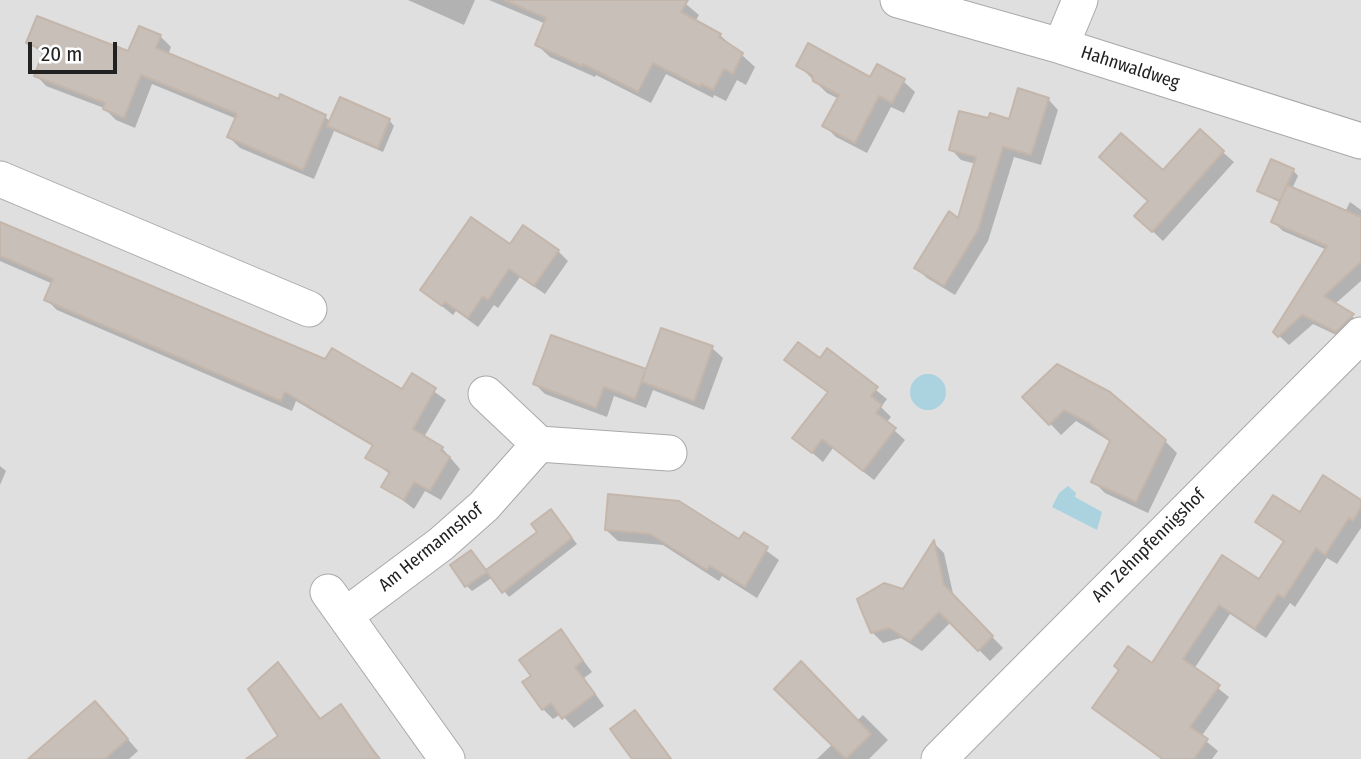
<!DOCTYPE html>
<style>
body{margin:0}
#map{position:relative;width:1361px;height:759px;overflow:hidden;background:#f2efe9;font-family:"Fira Sans Condensed",sans-serif}
canvas{display:block}
.scale{position:absolute;left:28px;top:42px;width:89px;height:32px;box-sizing:border-box;border:4px solid #222;border-top:0;padding-left:9px;font-size:21px;line-height:24px;white-space:nowrap;color:#222;-webkit-text-stroke:5px #fff;paint-order:stroke}
</style>
<div id="map">
<canvas width="1361" height="759"></canvas>
<div class="scale">20 m</div>
</div>
<script>
const context = document.querySelector('canvas').getContext('2d');
context.lineJoin = 'round';
function fill(path, color) { context.fillStyle = color; context.fill(path, 'evenodd'); }
function trace(path, color, width, dash) { context.strokeStyle = color; context.lineWidth = width; context.lineCap = dash ? 'butt' : 'round'; context.setLineDash(dash || []); context.stroke(path); }
function drawText(font, color, halo, rows, align = 'center') {
  context.font = font + ' "Fira Sans Condensed",sans-serif'; context.lineWidth = 5; context.setLineDash([]); context.textBaseline = 'middle'; context.strokeStyle = halo; context.fillStyle = color; for (const [text, x, y, turn = 0] of rows) {
    context.save(); context.translate(x, y); context.rotate((+turn || 0) * Math.PI / 180); context.textAlign = isNaN(turn) ? turn : align; if (halo) context.strokeText(text, 0, 0); context.fillText(text, 0, 0); context.restore();
  }
}
const residential = new Path2D(`
 M0 0H1361V759H0Z`);
const water = new Path2D(`
 M910 392a18 18 0 1 1 36 0a18 18 0 1 1-36 0Z
 M1068 486 1076 493 1075 497 1102 512 1097 530 1052 507 1059 493Z`);
const shadow = new Path2D(`
 M408 0H475L464 25Z
 M489 0H681L699 15 695 22 720 35 755 67 746 85 737 80 726 101 714 95 713 98 666 74 651 103 596 75 595 77 550 57 537 45 546 24Z
 M160 36 171 47 168 55 280 101 325 117 331 122 389 120 394 126 383 152 334 131 314 179 240 148 229 137 237 119 152 84 135 128 116 120 104 108 46 86 36 75 44 55 28 42 129 53Z
 M798 65 871 79 903 81 915 92 904 113 891 107 867 153 836 137 824 125 839 99 827 93Z
 M1048 99 1058 110 1041 165 1014 157 988 241 955 295 927 278 916 267 959 220 976 164 961 160 951 149 990 120 1010 121Z
 M1200 132 1234 162 1163 241 1147 226 1150 202 1163 172Z
 M1293 170 1298 176 1292 189 1345 212 1350 202 1361 210V281L1335 304 1361 323 1347 340 1313 324 1289 345 1275 332 1327 250 1283 231 1273 222 1281 203 1259 191Z
 M0 223 403 392 412 376 446 400 424 437 442 448 460 469 441 500 425 491 414 509 384 486 391 475 368 457 374 447 296 401 292 411 57 310 47 300 53 284 0 261Z
 M510 246 558 251 568 261 545 294 520 277 498 308 494 305 478 327 456 311 453 315 422 290Z
 M712 348 723 358 704 410 653 390 646 408 614 396 607 417 545 394 535 384 647 372Z
 M827 351 887 399 881 407 891 417 886 423 905 440 874 480 833 448 823 462 795 438 829 394 787 360 820 361Z
 M1025 397 1165 441 1177 453 1148 513 1105 493 1093 481 1111 442 1076 421 1061 435Z
 M0 466 6 471 0 485Z
 M1361 502V528L1337 564 1327 558 1295 607 1290 603 1266 638 1230 614 1194 669 1229 697 1201 737 1218 751 1212 759H1161L1094 708 1152 665 1223 558 1259 582 1285 543 1257 522Z
 M551 511 577 544 509 597 493 577 472 591 467 586 540 533Z
 M606 530 740 542 745 535 779 560 757 598 722 576 719 581 663 545 618 541Z
 M934 543 944 553 954 598 1003 648 990 661 951 622 922 651 901 638 883 643 872 632 903 592Z
 M561 631 592 672 584 678 604 706 574 728 561 714 553 719 543 709 533 676Z
 M278 664 322 720 341 707 381 759H271L280 737Z
 M635 713 646 724 672 759H634Z
 M107 715 138 751 129 759H53Z
 M863 715 888 740 869 759H817Z`);
const building = new Path2D(`
 M504 0H688L681 12 721 34 719 37 743 53 733 74 724 69 713 90 701 84 700 87 653 63 638 92 583 64 582 66 535 45 546 18Z
 M37 16 128 51 139 26 161 35 156 48 279 99 280 94 326 115 303 170 227 137 237 114 141 75 124 118 103 109 105 103 34 76 44 50 26 43Z
 M808 43 870 77 877 64 905 79 892 103 879 96 855 143 822 126 839 95 813 81 812 75 796 66Z
 M1018 88 1049 98 1031 155 1003 147 978 230 944 286 914 268 949 211 958 218 976 157 949 150 959 111 988 118 990 113 1009 119Z
 M340 97 390 119 378 148 327 126Z
 M1200 129 1224 151 1152 232 1134 216 1148 201 1099 157 1121 133 1163 170Z
 M1271 159 1294 169 1280 201 1257 191Z
 M1287 185 1361 217V262L1324 296 1354 314 1336 332 1302 315 1278 337 1273 332 1327 246 1271 222Z
 M471 217 510 244 523 225 559 250 534 286 509 269 488 300 483 296 468 318 445 302 442 306 420 290Z
 M0 222 325 359 332 348 402 389 412 373 436 388 413 429 443 447 441 451 450 457 430 491 414 482 404 500 381 487 390 472 365 458 373 445 285 392 281 401 44 300 53 279 0 256Z
 M661 328 713 346 694 401 642 382 645 372 635 399 604 387 596 408 533 384 551 335 646 369Z
 M798 342 820 358 827 348 878 387 871 396 882 405 876 413 896 428 863 471 822 439 812 453 792 438 828 392 784 360Z
 M1057 364 1110 392 1166 440 1136 502 1091 482 1110 441 1089 423 1064 410 1049 425 1022 397Z
 M1323 475 1361 500V507L1353 521 1349 518 1325 555 1316 548 1284 598 1278 594 1255 629 1219 605 1183 659 1220 685 1190 727 1208 739 1194 759H1163L1092 708 1119 670 1114 666 1128 646 1152 663 1222 555 1259 579 1284 541 1255 522 1273 495 1300 512Z
 M608 494 679 501 739 539 744 532 768 547 745 587 710 566 707 570 650 534 605 530Z
 M551 509 572 538 502 593 487 572 465 587 450 565 471 550 486 570 537 532 531 524Z
 M934 540 944 585 993 636 978 651 939 612 910 641 889 628 871 633 860 607 857 599 884 583 903 589Z
 M561 629 583 661 575 667 595 694 562 719 551 703 542 710 522 682 531 676 519 660Z
 M801 661 871 734 846 759 774 689Z
 M278 662 320 719 341 704 379 759H246L278 736 248 689Z
 M95 701 128 739 105 759H28Z
 M635 710 671 759H632L610 729Z`);
const minor = new Path2D(`
 M898 0 1061 46 1361 141
 M1061 46 1080 0
 M0 179 309 309
 M486 394 539 444 669 453
 M328 592 447 759
 M346 615 441 544 484 506 539 444
 M939 759 1361 335`);
const streetNames = [
 ["Hahnwaldweg",1130,68,18],
 ["Am Zehnpfennigshof",1149,546,-45],
 ["Am Hermannshof",431,548,-39]
];
fill(residential, '#e0dfdf');
fill(water, '#aad3df');
fill(shadow, '#0003');
fill(building, '#c7bfb8');
trace(building, '#c4b6ab', 2);
trace(minor, '#a9a9a9', 37);
trace(minor, '#fff', 35);
drawText('18px', '#222', '#fff', streetNames);
</script>
